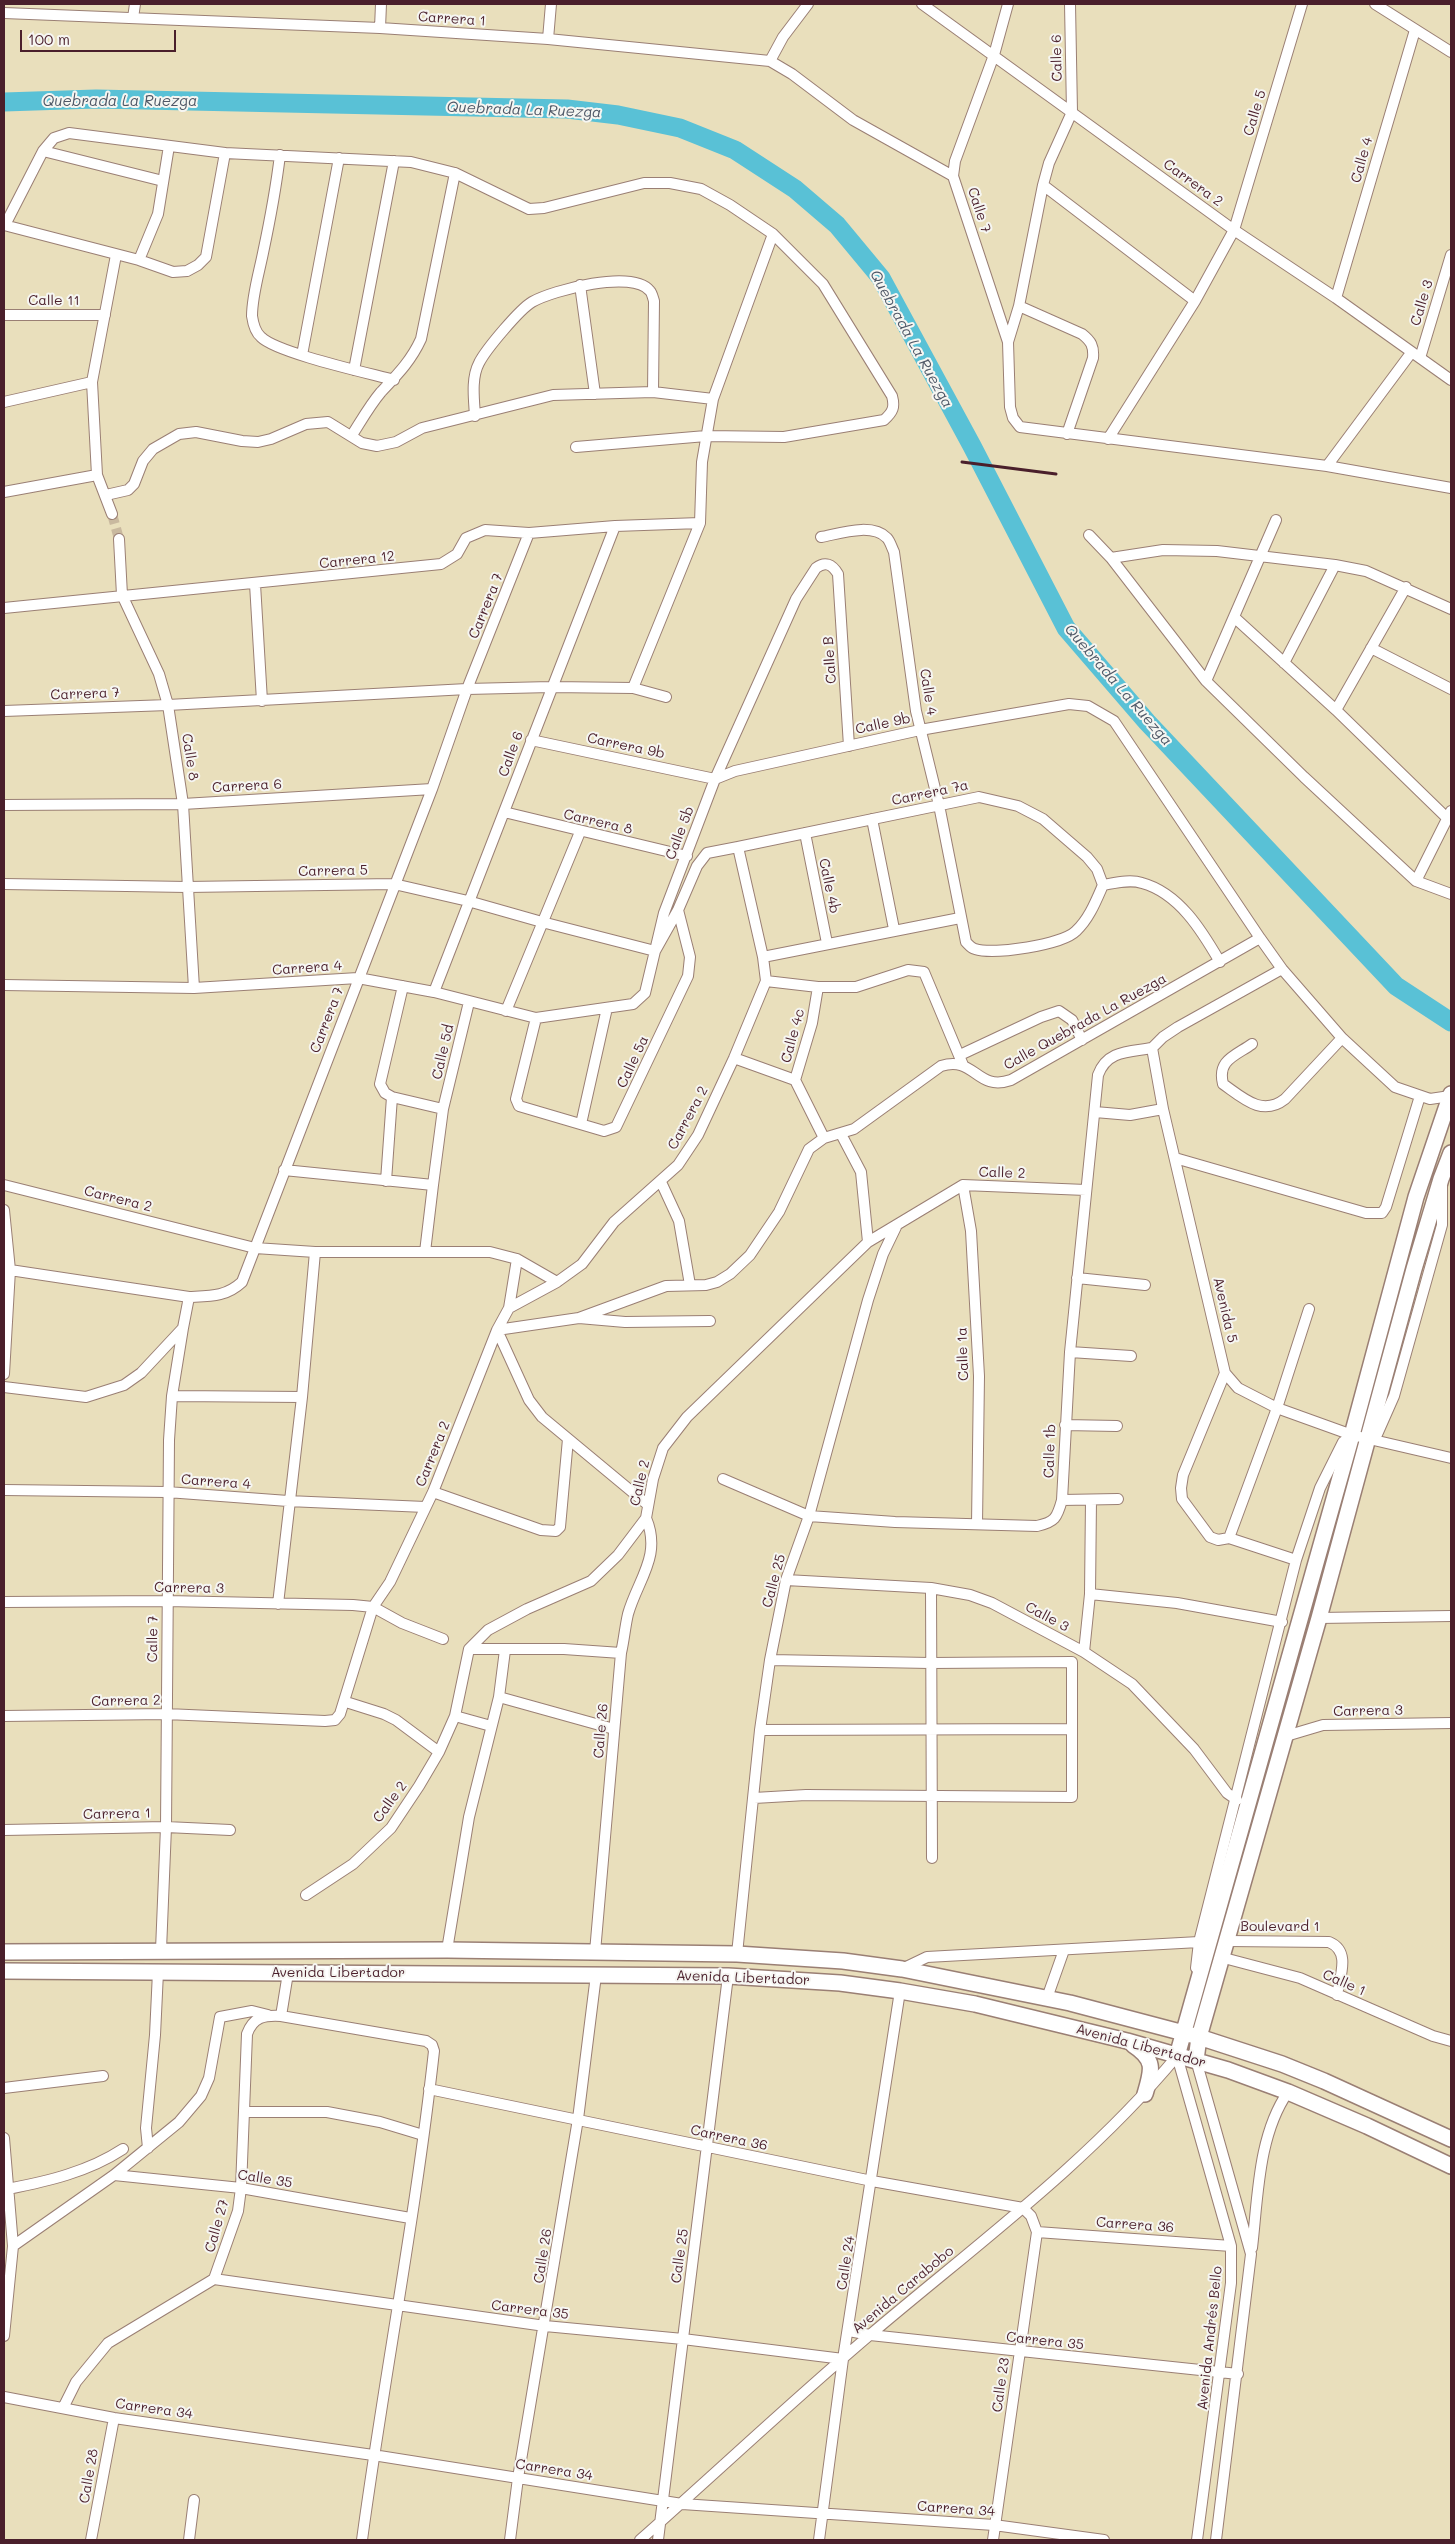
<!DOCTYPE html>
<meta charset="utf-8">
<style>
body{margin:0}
#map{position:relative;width:1455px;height:2544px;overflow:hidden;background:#e9dfbc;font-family:Mali,sans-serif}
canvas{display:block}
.frame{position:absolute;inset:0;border:5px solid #4a1f2b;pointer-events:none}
.scale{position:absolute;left:20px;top:30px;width:156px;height:22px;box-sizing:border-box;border:2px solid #4a1f2b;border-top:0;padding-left:6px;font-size:15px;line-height:18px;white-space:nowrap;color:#4a1f2b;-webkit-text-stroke:4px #f6f6f2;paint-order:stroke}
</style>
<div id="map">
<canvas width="1455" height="2544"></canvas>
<div class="frame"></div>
<div class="scale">100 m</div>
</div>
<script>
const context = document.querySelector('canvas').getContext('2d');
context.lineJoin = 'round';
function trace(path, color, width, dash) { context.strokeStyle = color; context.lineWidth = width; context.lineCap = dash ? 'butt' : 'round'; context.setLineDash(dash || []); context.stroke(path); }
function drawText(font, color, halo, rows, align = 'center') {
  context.font = font + ' Mali,sans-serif'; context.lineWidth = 4; context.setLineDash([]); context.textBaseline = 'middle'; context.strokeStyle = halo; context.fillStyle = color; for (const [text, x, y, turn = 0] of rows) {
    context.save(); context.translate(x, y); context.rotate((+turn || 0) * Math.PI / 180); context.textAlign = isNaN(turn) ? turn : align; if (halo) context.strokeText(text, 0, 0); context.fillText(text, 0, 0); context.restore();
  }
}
const river = new Path2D(`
 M4 102 96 99 567 109 618 115 680 128 735 150 795 189 837 225 881 278 972 446 1066 628 1147 722 1396 986 1451 1022`);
const streetTunnel = new Path2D(`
 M112 514 119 539`);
const street = new Path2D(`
 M922 4 1234 230 1336 298 1451 380
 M1008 4 994 55 955 161 953 176 1008 342 1010 407 1013 418 1020 427 1327 466 1451 488
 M1375 4 1451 52
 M4 13 380 28 548 39 770 61 783 37 808 4
 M133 18 135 4
 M380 28 381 4
 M548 39 551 4
 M770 61 792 74 853 120 953 176
 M43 151 163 181
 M280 155C276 188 270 220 263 253 259 273 252 296 252 316 253 323 255 332 261 337 277 353 368 373 394 380
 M1043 185 1195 301
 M4 225 139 260 173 272 187 271 198 265 206 257 225 153
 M5 225 43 151 54 138 69 133 225 153 411 162 455 173 529 209 544 208 644 183H670L701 189 730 205 773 234 823 284 892 396C895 407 893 412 884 420L784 437 706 436 576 447
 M139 260 158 214 169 146
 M580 285 595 394
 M1336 298 1415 30
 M1019 306 1082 334C1091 341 1094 346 1093 358L1067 434
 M4 315H105
 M1008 342 1019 306 1043 185 1049 163 1072 112 1070 4
 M302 355 339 158
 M1420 358 1451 255
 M354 370 394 161
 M713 399 773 234
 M4 402 92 382
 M475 416C474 399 471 378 479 363 486 349 520 309 532 302 553 290 633 269 650 291 652 293 653 298 654 301L653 392
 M352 435C361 421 370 405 381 392 397 375 411 361 421 339L455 173
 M1108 439 1195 301 1234 230 1302 4
 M1327 466 1411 353
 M97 475 112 514
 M4 492 97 475 92 382 116 255
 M106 495 128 490 134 484 143 461 153 449 179 434 196 432 242 441 258 442 271 439 306 424 328 422 362 443 377 446 396 442 422 428 553 395 653 392 713 399 702 462 700 523 633 688
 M1089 535 1111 558
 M119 539 122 595 159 674 168 705 183 804 194 988
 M255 584 262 701
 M4 608 441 564 457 554 466 538 485 530 529 533 615 526 700 523
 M1451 609 1366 571 1335 565 1217 551 1163 550 1111 558 1206 681 1304 777 1416 881 1451 894
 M1234 617 1336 710 1447 818
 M1371 648 1451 689
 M1284 663 1335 565
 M1206 681 1276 520
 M1336 710 1406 587
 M4 711 168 705 467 689 551 687 633 688 666 697
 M531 740 715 779 735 771 920 730 1069 704 1088 706 1114 721 1260 938 1011 1080C976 1092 975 1055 941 1066L854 1129 824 1138 809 1149 779 1212 750 1255 730 1274 717 1282 706 1285 666 1286 579 1318
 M4 805 183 804 432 789
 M504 812 687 856
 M872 819 894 929
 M805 833 827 943
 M1416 881 1451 811
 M4 884 187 887 394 884 468 901 542 922 655 951 678 910 697 866 707 853 738 847 979 797 1018 806 1043 819 1087 857 1097 869 1103 885C1096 901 1089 919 1076 931 1062 945 994 955 975 949 971 948 969 945 966 942L939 805 916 711 894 552C892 548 890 541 887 538 872 522 838 534 821 537
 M1103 885C1115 883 1130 879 1142 883 1179 893 1202 931 1220 962
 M1260 938 1282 969 1342 1038 1395 1087 1430 1099 1450 1096
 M763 957 960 918
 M4 985 194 988 358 978 434 992 536 1018 633 1004 645 993 664 913 715 779 796 599 816 568C825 561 832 564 838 574L849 746
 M403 986 380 1084 385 1093 392 1097 443 1109
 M818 987H856L908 970 924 972 963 1065
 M434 992 615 526
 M506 1011 580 832
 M536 1018 516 1099 519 1106 604 1131 616 1127 688 976 690 957 678 910
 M1252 1044C1235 1056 1217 1060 1223 1084 1243 1098 1262 1117 1285 1099L1342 1038
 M1152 1048 1163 1037 1178 1027 1282 969
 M960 1055 1041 1017 1059 1011 1072 1020 1082 1040
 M734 1058 795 1080 812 1023 818 987 766 981
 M795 1080 824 1138
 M1095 1112 1130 1115 1163 1109
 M581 1124 607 1008
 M841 1134 861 1172 868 1242
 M1175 1158 1366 1213H1382L1386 1207 1420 1096
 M284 1170 433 1185 443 1109 469 1002
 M386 1181 392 1097
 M661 1182 679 1221 690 1285
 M4 1185 255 1248 315 1252H490L517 1259 557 1282
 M963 1185 971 1231 979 1376 977 1524
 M4 1210 10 1270 4 1374
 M425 1252 433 1185
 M10 1270 189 1297C210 1296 226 1297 242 1282L432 789 467 689 529 533
 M1077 1278 1145 1285
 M509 1308 517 1259
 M1070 1352 1131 1356
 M1225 1373 1183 1475 1181 1488 1182 1499 1210 1537 1218 1540 1229 1538 1296 1560
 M4 1387 86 1397 124 1385 141 1373 183 1328 189 1297
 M172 1396 302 1397
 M1065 1425 1117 1426
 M1375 1439 1394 1396 1442 1225V1186
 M723 1479 809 1516 895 1522 1037 1526C1055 1522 1057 1518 1062 1500L1070 1352 1098 1075C1107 1050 1129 1052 1152 1048L1163 1109 1225 1373 1238 1388 1277 1408 1352 1435 1451 1458
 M4 1490 167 1492 288 1501 425 1507
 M433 1492 541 1530 556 1531 560 1527 568 1439
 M1062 1500 1118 1499
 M648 1505 542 1417 529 1400 497 1330 579 1318 625 1322 710 1321
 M1229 1538 1277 1408 1309 1309
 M786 1580 931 1588 970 1595 992 1603 1084 1652 1132 1684 1194 1749 1227 1793 1237 1800
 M931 1588 932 1858
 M1090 1594 1177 1603 1282 1622
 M4 1602 167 1601 353 1605 373 1607 402 1623 443 1639
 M278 1604 302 1397 315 1252
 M1319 1618 1451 1616
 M469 1649H564L621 1653
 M1084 1652 1090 1594 1091 1500
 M499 1697 614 1729
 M346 1702 384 1714 396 1720 439 1752
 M4 1716 166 1714 325 1721 335 1720 340 1714 373 1607 390 1582 433 1492 497 1330 509 1308 557 1282 582 1264 614 1222 678 1165 698 1135 734 1058 766 981 763 957 738 847
 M455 1716 491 1726
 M760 1730 1070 1729
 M1286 1736 1323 1725 1451 1723
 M754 1798 806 1795 1072 1797V1662L930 1663 770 1660
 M4 1830 166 1827 230 1830
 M306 1895 353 1864 391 1828 419 1786 439 1752 455 1716 469 1649 488 1630 527 1609 591 1581 618 1555 646 1518 653 1479 663 1448 687 1417 868 1242 963 1185 1086 1190
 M1228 1941 1329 1942C1351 1951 1340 1976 1337 1995
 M161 1950 166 1827 169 1440 172 1396 183 1328
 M447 1950 469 1817 499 1697 505 1650
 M595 1952 621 1653C624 1640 625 1627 628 1614 638 1579 662 1556 646 1518
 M737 1954 760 1730 770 1660 786 1580 809 1516 868 1300 883 1254 896 1227
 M1224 1958 1300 1978 1433 2036 1451 2041
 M1196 1968 1199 1942 1296 1560 1320 1488 1343 1442 1347 1439
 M902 1969 927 1957 1199 1942
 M1047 1998 1064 1950
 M281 2016 426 2041 432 2045 434 2051C416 2215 384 2377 362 2540
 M1177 2056 1231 2246V2283L1197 2540
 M1196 2060 1251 2254 1216 2540
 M4 2088 103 2076
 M429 2089 872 2181 1023 2208 1031 2216 1037 2232 993 2540
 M244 2112H327L380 2122 423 2135
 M4 2138 13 2246 4 2336
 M148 2148 146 2128 155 2035 158 1972
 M114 2175 241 2188 410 2218
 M8 2189C48 2181 88 2172 123 2149
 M1037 2232 1231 2246
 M13 2246 114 2175 179 2122 201 2096 209 2078 220 2017 252 2011 268 2015
 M1252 2248C1258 2197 1258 2135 1288 2092
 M214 2279 545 2326 683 2339 843 2359
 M849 2331 870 2335 1238 2374
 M4 2397 114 2418 373 2455 682 2504 994 2525 1104 2540
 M63 2408 76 2382 108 2343 214 2279 238 2211 241 2188 247 2034C253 2017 264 2015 281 2016L288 1973
 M91 2540 114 2418
 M189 2540 194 2500
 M510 2540 518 2478 578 2119 596 1975
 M640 2540C717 2472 792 2401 871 2334 976 2245 1089 2162 1177 2056
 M658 2540 728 1976
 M819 2540 843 2359 900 1991`);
const primary = new Path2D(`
 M4 1952 447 1950 737 1954 843 1961 902 1969 1070 2003 1199 2037 1282 2064 1324 2081 1451 2139
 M4 1971 728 1976 840 1983 900 1991 975 2004 1127 2041 1228 2070 1288 2092 1367 2126 1451 2166
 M1133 2045C1156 2060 1152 2070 1145 2094
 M1177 2056 1352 1435 1416 1197 1451 1094
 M1196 2060 1199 2037 1319 1618 1414 1269 1441 1179 1451 1153`);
const rail = new Path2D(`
 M962 462 1056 474`);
const streetNames = [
 ["Carrera 1",452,19,4],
 ["Calle 6",1057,58,-91],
 ["Calle 5",1255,113,-73],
 ["Calle 4",1362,160,-74],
 ["Carrera 2",1193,183,36],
 ["Calle 7",979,210,72],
 ["Calle 11",54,301],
 ["Calle 3",1422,303,-73],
 ["Carrera 12",357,560,-6],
 ["Carrera 7",486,606,-68],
 ["Calle B",830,660,-94],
 ["Calle 4",928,692,81],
 ["Carrera 7",85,694,-2],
 ["Calle 9b",883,724,-12],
 ["Carrera 9b",626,746,12],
 ["Calle 6",511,754,-70],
 ["Calle 8",190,757,81],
 ["Carrera 6",247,786,-3],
 ["Carrera 7a",930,793,-12],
 ["Carrera 8",598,822,13],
 ["Calle 5b",680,833,-69],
 ["Carrera 5",333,871,-1],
 ["Calle 4b",829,886,78],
 ["Carrera 4",307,968,-4],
 ["Carrera 7",327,1020,-69],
 ["Calle Quebrada La Ruezga",1085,1022,-29],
 ["Calle 4c",793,1036,-75],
 ["Calle 5d",443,1052,-77],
 ["Calle 5a",633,1062,-65],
 ["Carrera 2",688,1118,-62],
 ["Calle 2",1002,1173,2],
 ["Carrera 2",118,1199,14],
 ["Avenida 5",1225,1310,77],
 ["Calle 1a",963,1354,-92],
 ["Calle 1b",1050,1451,-88],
 ["Carrera 2",433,1454,-68],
 ["Carrera 4",216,1482,4],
 ["Calle 2",640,1483,-77],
 ["Calle 25",774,1581,-75],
 ["Carrera 3",189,1588,1],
 ["Calle 3",1047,1617,28],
 ["Calle 7",153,1639,-89],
 ["Carrera 2",126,1701,-1],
 ["Carrera 3",1368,1711,-1],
 ["Calle 26",601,1731,-85],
 ["Calle 2",390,1802,-54],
 ["Carrera 1",117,1814,-1],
 ["Boulevard 1",1280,1927],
 ["Avenida Libertador",338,1973],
 ["Avenida Libertador",743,1978,2],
 ["Calle 1",1344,1983,24],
 ["Avenida Libertador",1141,2046,15],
 ["Carrera 36",729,2138,12],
 ["Calle 35",265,2179,9],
 ["Carrera 36",1135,2225,4],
 ["Calle 27",217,2226,-74],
 ["Calle 26",543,2256,-81],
 ["Calle 25",680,2256,-82],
 ["Calle 24",846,2263,-81],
 ["Avenida Carabobo",903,2290,-40],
 ["Carrera 35",530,2310,7],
 ["Avenida Andrés Bello",1210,2338,-84],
 ["Carrera 35",1045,2341,6],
 ["Calle 23",1001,2385,-82],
 ["Carrera 34",154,2409,8],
 ["Carrera 34",554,2470,9],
 ["Calle 28",89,2476,-80],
 ["Carrera 34",956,2509,4]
];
const waterNames = [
 ["Quebrada La Ruezga",120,101],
 ["Quebrada La Ruezga",524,110,2],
 ["Quebrada La Ruezga",911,339,61],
 ["Quebrada La Ruezga",1118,685,49]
];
trace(river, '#59c1d6', 19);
trace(streetTunnel, '#c9b99f', 10, [10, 5]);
trace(street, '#9a7f74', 12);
trace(primary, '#9a7f74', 18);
trace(street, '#fff', 10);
trace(primary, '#fff', 15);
trace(rail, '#4a1f2b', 3);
drawText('14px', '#4a1f2b', '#f6f6f2', streetNames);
drawText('italic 15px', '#4f5867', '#f6f6f2', waterNames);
</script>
